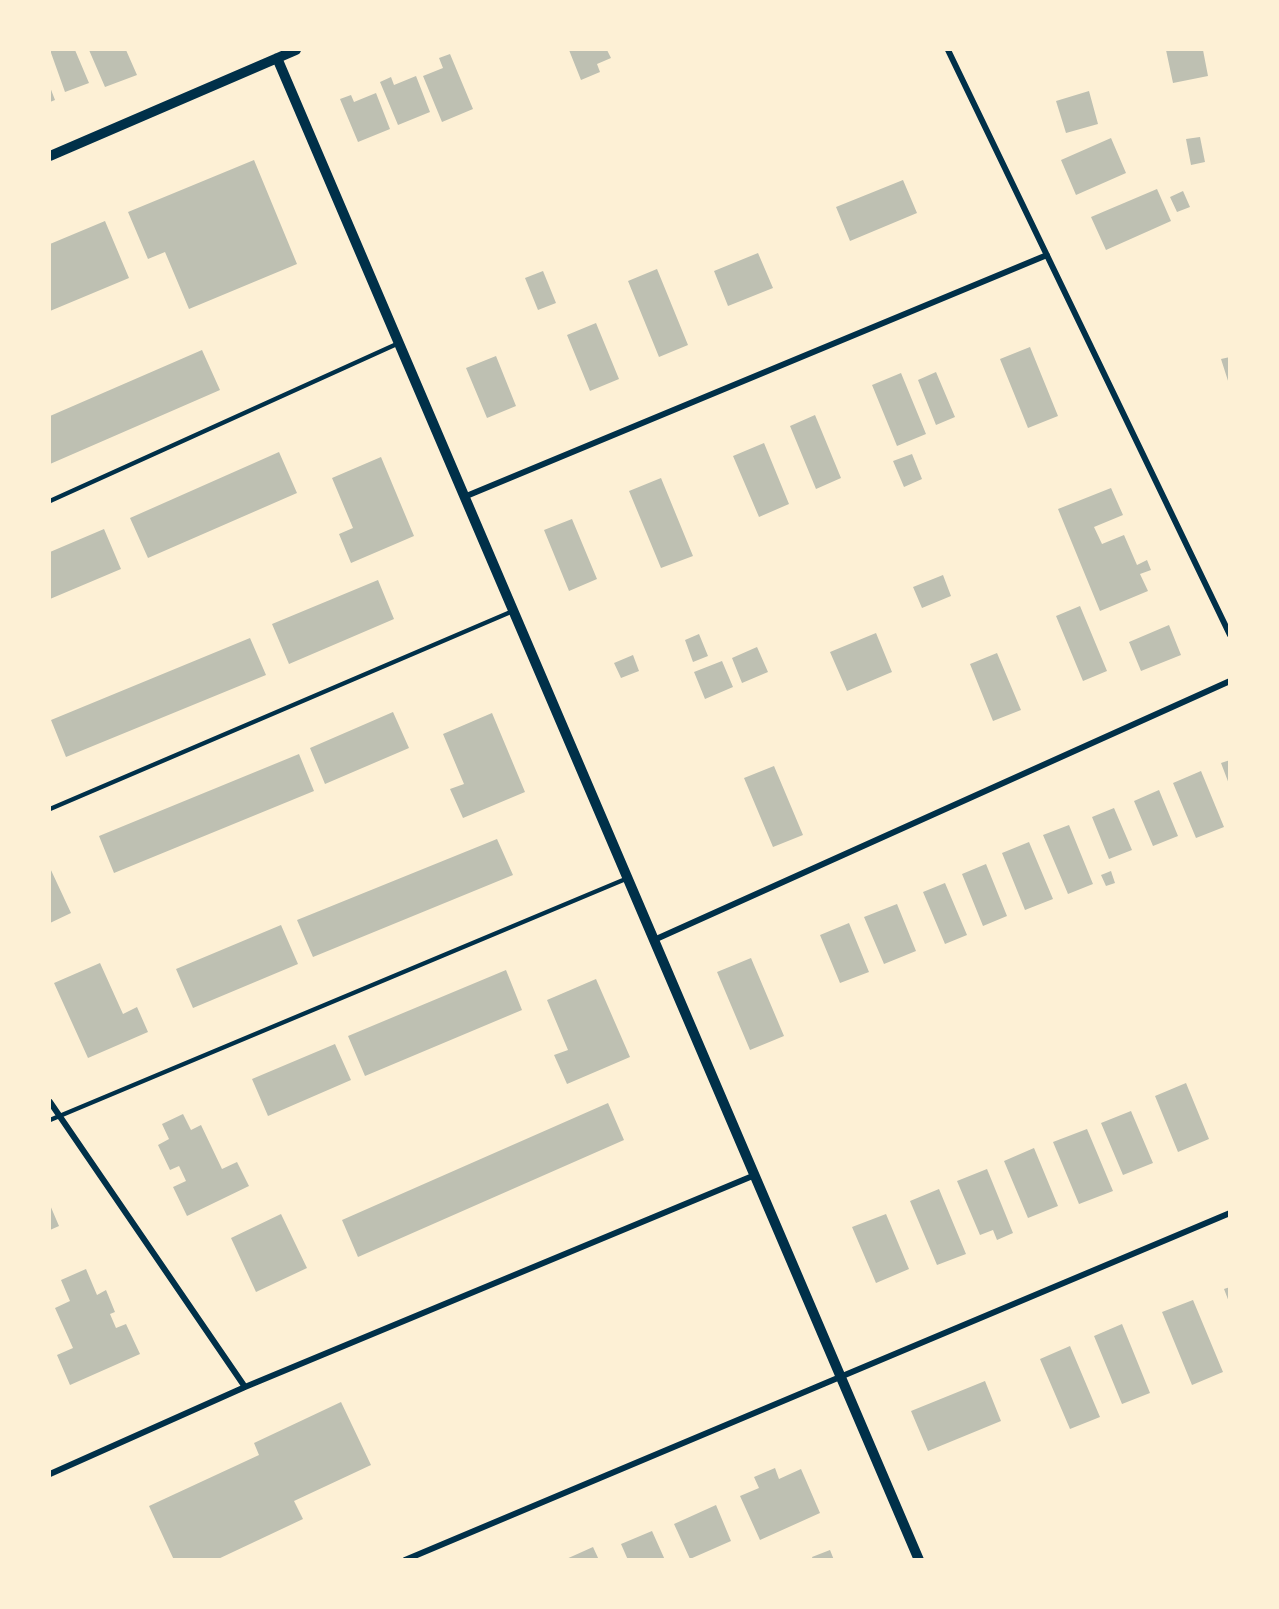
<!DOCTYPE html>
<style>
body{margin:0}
#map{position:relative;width:1279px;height:1609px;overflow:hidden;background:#fdf0d5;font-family:"Exo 2",sans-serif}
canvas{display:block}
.frame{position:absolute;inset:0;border:51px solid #fdf0d5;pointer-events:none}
</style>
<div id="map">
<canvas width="1279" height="1609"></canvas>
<div class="frame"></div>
</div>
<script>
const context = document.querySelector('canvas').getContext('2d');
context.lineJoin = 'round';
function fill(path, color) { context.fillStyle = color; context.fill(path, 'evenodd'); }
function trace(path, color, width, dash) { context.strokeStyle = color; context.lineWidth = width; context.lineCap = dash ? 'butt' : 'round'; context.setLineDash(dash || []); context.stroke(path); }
const building = new Path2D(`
 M50 50H75L89 83 65 92Z
 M89 50H126L137 75 105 87Z
 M569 50H607L611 58 597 64 600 72 581 80Z
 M1166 50H1203L1208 76 1173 83Z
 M450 54 473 109 442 122 423 76 443 68 439 58Z
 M416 76 430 112 398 125 380 82 391 77 394 85Z
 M50 87 55 100 50 102Z
 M1089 91 1098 124 1066 133 1056 101Z
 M376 93 390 129 358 142 340 99 351 95 354 102Z
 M1200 137 1205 162 1191 165 1186 139Z
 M1111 138 1126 173 1076 195 1061 160Z
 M254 160 297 264 189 309 165 252 148 259 128 212Z
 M903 180 917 213 850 241 836 207Z
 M1157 189 1171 221 1106 250 1091 217Z
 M1183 191 1190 207 1177 212 1170 197Z
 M105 221 129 278 50 311V244Z
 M758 253 773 288 728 306 714 271Z
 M657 269 688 345 659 357 628 281Z
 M543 271 556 303 538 310 525 278Z
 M596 323 619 379 590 391 567 335Z
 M1030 347 1058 416 1028 428 1000 359Z
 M202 350 220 390 50 464V416Z
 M496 356 516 406 487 418 466 368Z
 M1230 357V384H1229L1221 359Z
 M936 372 955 417 936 425 918 380Z
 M901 373 926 434 897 446 872 385Z
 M815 415 841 478 816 489 790 426Z
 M764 443 789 504 759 517 733 456Z
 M279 452 297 493 148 558 130 518Z
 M912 454 922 479 904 487 893 461Z
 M381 457 414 536 351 563 339 534 353 528 332 478Z
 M661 478 693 556 661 568 629 491Z
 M1111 488 1123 515 1094 527 1102 544 1124 535 1137 565 1147 560 1151 570 1140 574 1148 591 1100 611 1058 509Z
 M572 519 597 579 569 591 544 530Z
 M104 529 121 569 50 599V552Z
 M943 575 951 596 922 608 913 587Z
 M378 580 394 619 289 664 272 624Z
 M1080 606 1107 671 1083 681 1056 616Z
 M1169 625 1181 655 1141 671 1129 642Z
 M876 633 892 672 847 691 830 652Z
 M699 634 708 656 693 662 685 640Z
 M250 638 266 675 66 757 51 720Z
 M757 647 768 672 742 683 732 658Z
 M997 653 1021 710 993 721 970 664Z
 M633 655 639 671 621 678 614 663Z
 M722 661 733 687 705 699 694 672Z
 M393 712 409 748 325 784 310 748Z
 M492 713 525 792 463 818 450 789 464 784 443 734Z
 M299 754 314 791 114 873 99 836Z
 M1230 760V784H1229L1221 763Z
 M774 766 803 835 773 847 744 778Z
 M1201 771 1224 827 1196 838 1173 783Z
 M1159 790 1178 836 1153 846 1134 801Z
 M1114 808 1132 850 1109 859 1092 817Z
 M1069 825 1093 884 1068 894 1043 835Z
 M497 839 513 875 313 957 297 920Z
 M1029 842 1053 899 1025 910 1002 853Z
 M986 864 1007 916 983 926 962 874Z
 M50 868 71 913 50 923Z
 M1111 871 1115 883 1106 886 1101 875Z
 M945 883 967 935 945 944 923 892Z
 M897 904 916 951 884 964 864 917Z
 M849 923 869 972 840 983 820 935Z
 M281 925 298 964 193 1008 176 969Z
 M751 958 784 1036 750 1050 717 972Z
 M100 963 123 1014 137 1007 148 1032 88 1058 54 983Z
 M506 970 522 1010 365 1076 348 1036Z
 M596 979 630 1057 567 1084 554 1055 568 1050 547 1000Z
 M335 1044 351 1080 268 1116 252 1079Z
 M1186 1083 1209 1139 1178 1152 1155 1096Z
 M608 1103 624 1140 358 1257 342 1220Z
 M1131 1111 1153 1163 1123 1175 1101 1123Z
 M183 1114 191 1130 201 1125 222 1169 237 1162 249 1186 187 1216 173 1187 186 1181 179 1166 170 1170 158 1145 169 1139 162 1124Z
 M1087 1129 1113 1191 1079 1204 1053 1142Z
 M1034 1148 1058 1206 1028 1218 1004 1161Z
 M987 1169 1013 1233 997 1240 993 1230 980 1235 957 1181Z
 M939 1189 966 1254 937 1265 910 1201Z
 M50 1205 59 1226 50 1230Z
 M281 1214 307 1268 256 1292 231 1238Z
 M886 1214 909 1269 876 1283 852 1227Z
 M86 1269 97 1295 106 1290 115 1312 110 1314 116 1328 126 1324 140 1354 70 1385 57 1355 73 1348 55 1308 70 1301 61 1280Z
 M1230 1287V1302H1229L1224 1289Z
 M1193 1300 1223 1372 1192 1385 1162 1312Z
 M1122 1324 1150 1393 1122 1404 1094 1336Z
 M1070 1346 1100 1417 1070 1429 1040 1359Z
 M985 1381 1001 1421 928 1451 911 1411Z
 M341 1402 371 1465 294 1501 303 1519 216 1560H174L149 1506 259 1455 254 1443Z
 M775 1468 779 1479 801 1469 820 1513 760 1540 740 1496 759 1488 754 1477Z
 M716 1505 731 1541 690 1559 674 1524Z
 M652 1531 665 1560H628L621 1544Z
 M593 1547 599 1560H564Z
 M830 1550 834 1560H813L812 1557Z`);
const service = new Path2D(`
 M50 501 399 343
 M50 809 513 611
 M50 1120 628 878`);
const minor = new Path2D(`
 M948 50 1230 635
 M464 497 1047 255
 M654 940 1230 681
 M50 1102 245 1387
 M50 1474 245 1387 755 1175
 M405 1560 1230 1213`);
const tertiary = new Path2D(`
 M277 58 919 1560
 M50 156 296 50`);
fill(building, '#bec0b2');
trace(service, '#003049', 4.5);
trace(minor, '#003049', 6);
trace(tertiary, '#003049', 10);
</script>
